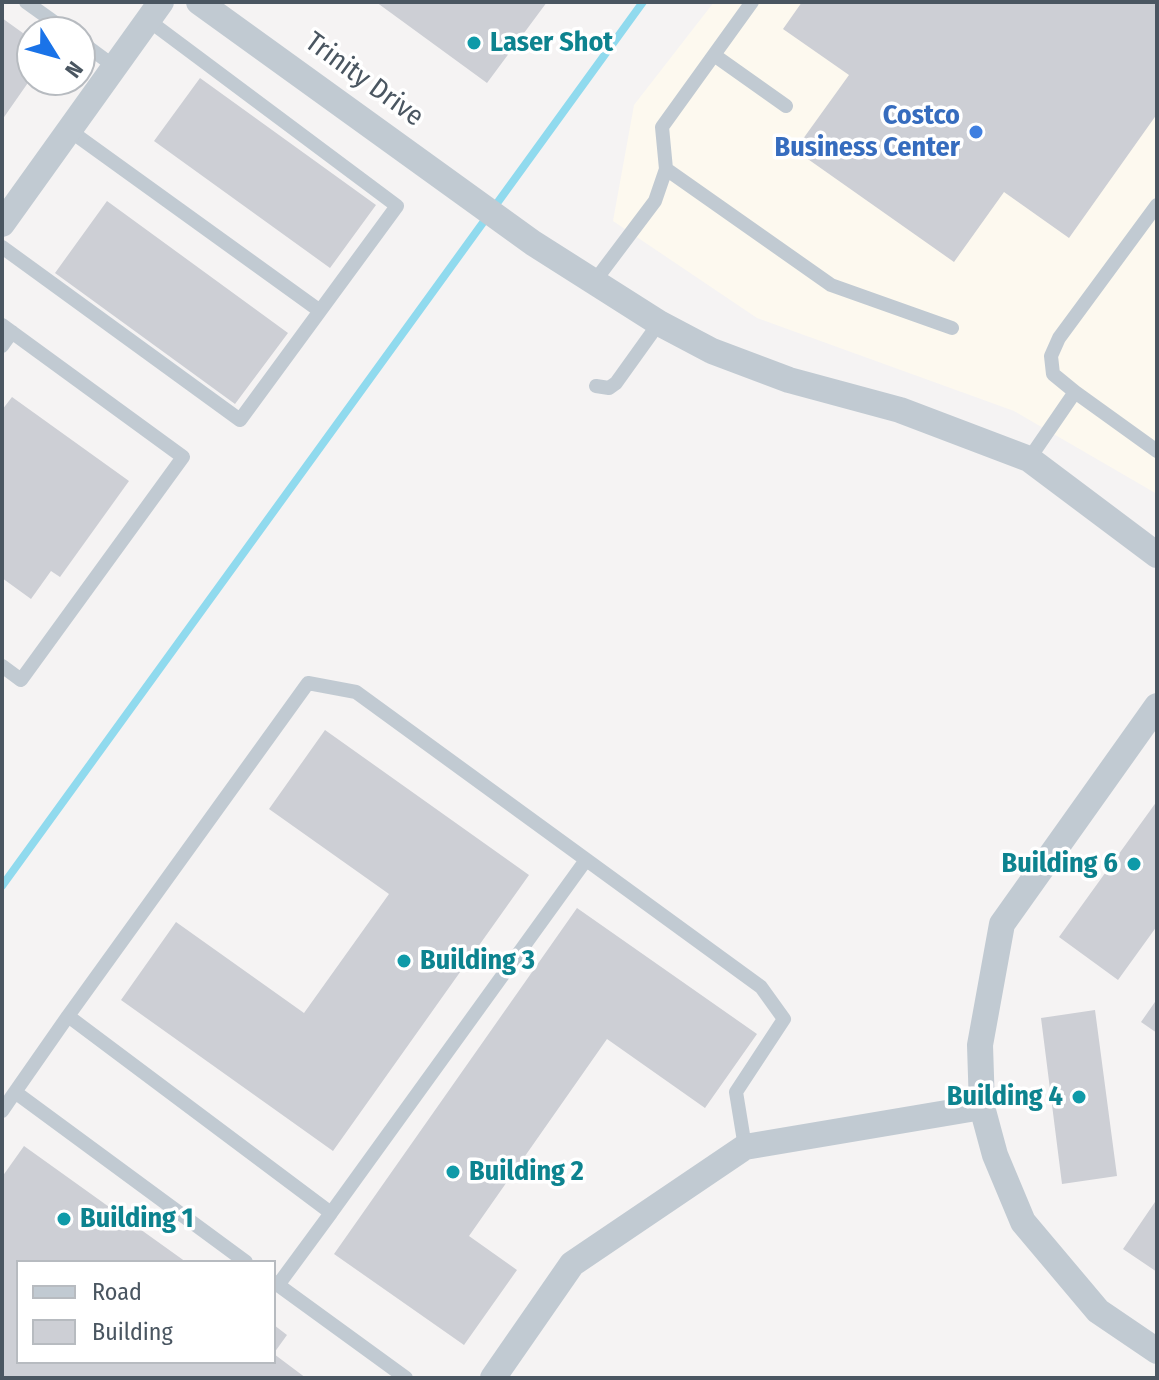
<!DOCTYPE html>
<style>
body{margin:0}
#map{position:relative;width:1159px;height:1380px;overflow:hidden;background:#f5f3f3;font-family:"Fira Sans Condensed",sans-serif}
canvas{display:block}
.frame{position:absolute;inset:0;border:4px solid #4a5661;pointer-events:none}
.legend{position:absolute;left:16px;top:1260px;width:260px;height:104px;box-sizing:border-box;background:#fff;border:2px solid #b7bbc0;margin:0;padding:10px 14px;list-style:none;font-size:24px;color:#4a5661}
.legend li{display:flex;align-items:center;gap:16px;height:40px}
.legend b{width:40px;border:2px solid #b7bbc0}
.north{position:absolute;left:16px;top:16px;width:80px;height:80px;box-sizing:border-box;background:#fff;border:2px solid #b7bbc0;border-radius:50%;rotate:127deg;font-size:22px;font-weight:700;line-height:32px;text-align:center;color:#4a5661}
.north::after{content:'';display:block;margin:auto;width:28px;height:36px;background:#1a73e8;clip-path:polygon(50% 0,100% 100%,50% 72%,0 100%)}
</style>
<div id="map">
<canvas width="1159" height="1380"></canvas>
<div class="frame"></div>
<ul class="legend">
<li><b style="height:10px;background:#c1cad2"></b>Road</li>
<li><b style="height:22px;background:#cdcfd5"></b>Building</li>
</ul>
<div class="north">N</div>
</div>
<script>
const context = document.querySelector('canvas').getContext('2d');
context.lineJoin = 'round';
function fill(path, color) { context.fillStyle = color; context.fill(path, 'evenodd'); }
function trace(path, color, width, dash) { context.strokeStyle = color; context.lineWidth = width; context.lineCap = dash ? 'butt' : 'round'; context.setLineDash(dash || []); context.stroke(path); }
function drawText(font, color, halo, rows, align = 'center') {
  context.font = font + ' "Fira Sans Condensed",sans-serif'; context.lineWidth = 7; context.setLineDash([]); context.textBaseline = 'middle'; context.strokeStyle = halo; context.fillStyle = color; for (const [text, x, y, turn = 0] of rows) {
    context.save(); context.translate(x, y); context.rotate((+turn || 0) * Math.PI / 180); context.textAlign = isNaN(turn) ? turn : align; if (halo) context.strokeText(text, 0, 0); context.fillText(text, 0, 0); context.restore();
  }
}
const commercial = new Path2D(`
 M714 2H1157V494L1014 411 757 318 613 221 634 105Z`);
const stream = new Path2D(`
 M2 886 643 2`);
const building = new Path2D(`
 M376 2H547L487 83Z
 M802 2H1157V114L1069 238 1004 192 954 262 795 150 849 75 783 29Z
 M2 18 27 36 23 42 32 49V77L2 120Z
 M200 78 376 205 330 268 154 141Z
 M107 201 288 333 235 404 55 273Z
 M12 397 129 481 60 577 51 571 31 599 2 578V410Z
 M325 730 529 875 333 1151 121 1000 176 922 304 1013 389 894 269 809Z
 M1157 801V926L1118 980 1059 937Z
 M577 908 757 1034 705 1108 607 1039 469 1236 517 1270 464 1345 334 1254Z
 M1157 999V1033L1141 1022Z
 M1095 1010 1117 1176 1062 1184 1041 1018Z
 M24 1146 186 1262H18V1362H274V1354L306 1378H2V1177Z
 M1157 1199V1272L1123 1249Z
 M274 1325 287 1335 274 1353Z`);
const lane = new Path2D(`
 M26 2 68 32
 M80 41 115 67
 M714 55 786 106
 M69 130 320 311
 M666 169 831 285 952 328
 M2 247 240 420 397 206 148 20
 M594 282 655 201 666 169 662 127 752 2
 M2 325 183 457 21 680 2 666
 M2 346 12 332
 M596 386 609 388 616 383 659 323
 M1075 392 1157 451
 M1029 459 1075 392 1053 374 1051 356 1059 338 1157 205
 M586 860 331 1213 68 1016 308 683 356 692 761 987 784 1019 736 1092 745 1147
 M68 1016 15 1092 246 1262
 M2 1111 15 1092
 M274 1282 406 1378
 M278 1285 331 1213`);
const street = new Path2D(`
 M199 2 533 243 659 323 712 351 789 380 900 410 1029 459 1157 555
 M2 224 161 2
 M1157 706 1002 924 980 1045 982 1107 995 1155 1023 1222 1098 1311 1157 1351
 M493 1378 572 1264 745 1147 982 1107`);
const markers = [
 [474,43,8,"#0f9aa8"],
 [976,132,8,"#3f7fe0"],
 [1134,864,8,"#0f9aa8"],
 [404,961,8,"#0f9aa8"],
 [1079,1097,8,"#0f9aa8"],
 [453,1172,8,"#0f9aa8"],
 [64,1219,8,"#0f9aa8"]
];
const cultureNames = [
 ["Laser Shot",490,43],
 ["Building 6",1118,864,"right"],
 ["Building 3",420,961],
 ["Building 4",1063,1097,"right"],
 ["Building 2",469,1172],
 ["Building 1",80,1219]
];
const streetNames = [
 ["Trinity Drive",364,80,36]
];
const shopNames = [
 ["Costco",960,116],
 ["Business Center",960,148]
];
fill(commercial, '#fdf9ef');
trace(stream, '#90daee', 8);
fill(building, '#cdcfd5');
trace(lane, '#c1cad2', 14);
trace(street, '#c1cad2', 26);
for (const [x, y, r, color] of markers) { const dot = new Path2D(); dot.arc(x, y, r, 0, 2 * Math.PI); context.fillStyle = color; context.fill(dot); trace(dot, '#fff', 3); }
drawText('bold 28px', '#0d838f', '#fff', cultureNames, 'left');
drawText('28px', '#4a5661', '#fff', streetNames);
drawText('bold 28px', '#366cbe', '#fff', shopNames, 'right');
</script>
